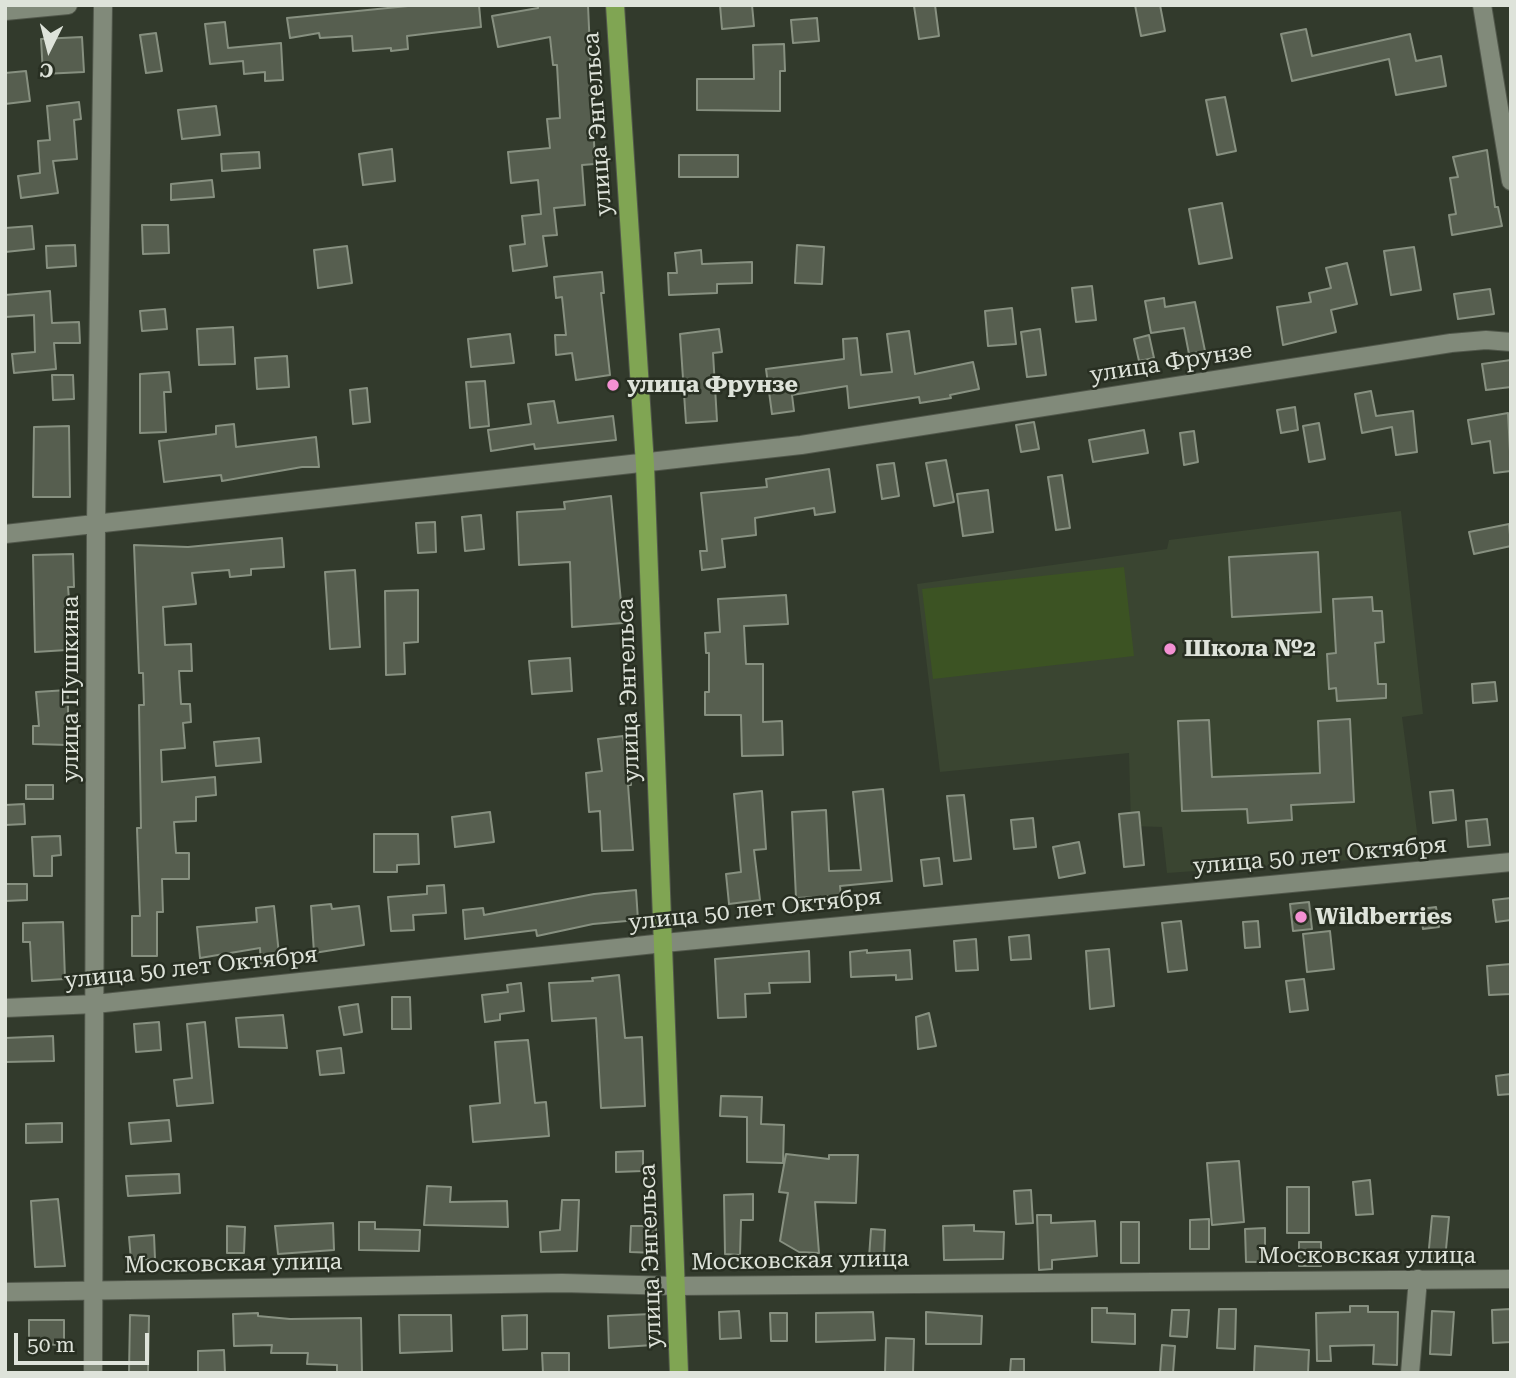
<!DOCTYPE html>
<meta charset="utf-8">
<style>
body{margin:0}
#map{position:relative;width:1516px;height:1378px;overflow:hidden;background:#323a2c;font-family:"Roboto Serif",serif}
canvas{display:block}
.frame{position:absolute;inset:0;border:7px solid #dee3da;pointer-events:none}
.north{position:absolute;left:14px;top:14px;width:70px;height:70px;-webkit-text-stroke:5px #282f22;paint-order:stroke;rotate:186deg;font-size:19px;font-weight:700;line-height:28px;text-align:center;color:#dee3da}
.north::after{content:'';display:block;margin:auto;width:24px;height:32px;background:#dee3da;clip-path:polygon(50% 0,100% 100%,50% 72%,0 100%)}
.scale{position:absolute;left:14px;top:1333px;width:135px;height:32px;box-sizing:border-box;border:4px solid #dee3da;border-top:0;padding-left:9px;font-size:21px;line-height:24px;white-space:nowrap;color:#dee3da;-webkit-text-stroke:5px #282f22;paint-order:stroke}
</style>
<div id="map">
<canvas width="1516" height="1378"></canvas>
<div class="frame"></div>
<div class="north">С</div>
<div class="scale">50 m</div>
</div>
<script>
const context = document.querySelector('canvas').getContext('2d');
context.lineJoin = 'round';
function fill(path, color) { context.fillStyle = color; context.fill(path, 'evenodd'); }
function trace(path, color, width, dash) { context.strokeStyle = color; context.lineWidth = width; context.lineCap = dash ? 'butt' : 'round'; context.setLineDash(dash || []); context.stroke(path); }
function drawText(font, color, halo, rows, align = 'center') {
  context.font = font + ' "Roboto Serif",serif'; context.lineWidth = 5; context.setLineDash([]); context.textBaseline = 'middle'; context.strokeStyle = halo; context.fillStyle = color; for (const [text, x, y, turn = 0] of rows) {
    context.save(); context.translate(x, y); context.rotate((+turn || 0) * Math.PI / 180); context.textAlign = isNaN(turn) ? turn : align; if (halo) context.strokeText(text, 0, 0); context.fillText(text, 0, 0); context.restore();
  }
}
const built = new Path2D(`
 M1401 511 1423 714 1402 717 1420 855 1167 873 1162 827 1131 826 1129 753 940 772 917 584 1167 549 1169 540Z`);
const green = new Path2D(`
 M1124 567 1134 656 933 679 922 589Z`);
const building = new Path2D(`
 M418 5H479L481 27 407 36 408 49 391 51V48L353 51 352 36 320 38 319 33 290 38 287 18Z
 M538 5H588L595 164 582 165 585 205 554 208 557 235 543 236 547 266 513 271 510 246 525 244 522 216 541 214 538 180 511 183 508 152 550 148 547 119 560 118 557 65H553L550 37 498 47 492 16 538 8Z
 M720 5H752L754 26 722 29Z
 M935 5 939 36 919 39 914 6Z
 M1135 5H1160L1165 31 1141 36Z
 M817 18 819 41 793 43 791 20Z
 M225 22 228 48 281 43 283 80 265 81V72L244 74 243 61 210 64 205 24Z
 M1306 29 1312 56 1410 34 1416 61 1441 56 1446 86 1396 95 1389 59 1292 81 1281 34Z
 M156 33 162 71 146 73 140 35Z
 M82 37 84 72 43 74 41 39Z
 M784 44 785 71H780V111L697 110V79H754L753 45Z
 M26 71 30 101 5 104V73Z
 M1225 97 1236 151 1217 155 1206 100Z
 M79 102 81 119 74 120 77 159 53 161 58 193 21 198 18 176 40 173 38 141 50 140 47 106Z
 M216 106 220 135 182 139 178 110Z
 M392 149 395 181 363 185 359 154Z
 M1487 150 1495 207H1498L1502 226 1452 235 1449 215 1456 214 1450 178 1458 177 1453 157Z
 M259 152 260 168 222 171 221 154Z
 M679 155H738V177H679Z
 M212 180 214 197 171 200V184Z
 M1222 203 1232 258 1199 264 1189 209Z
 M142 225H168L169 253 143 254Z
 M32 226 34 249 5 252V228Z
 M75 245 76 266 47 268 46 246Z
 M797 245 824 247 822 284 795 283Z
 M347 246 352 283 318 288 314 250Z
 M1414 247 1421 290 1391 295 1384 251Z
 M701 250 702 264 752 262V283L717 284V293L669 295 668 273H677L675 253Z
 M1347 263 1357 304 1331 310 1336 332 1283 345 1277 307 1311 302 1309 293 1331 288 1326 268Z
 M602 272 604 293H601L610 375 576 380 572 353 556 355 555 335H566L562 297 556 298 554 277Z
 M1092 286 1096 320 1076 322 1072 288Z
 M1490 289 1494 314 1458 319 1454 294Z
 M50 291 52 323 79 322 80 343H54L56 369 14 373 12 354 35 352 34 315 5 317V295Z
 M1164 298 1165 307 1195 302 1205 351 1189 354 1184 328 1151 333 1145 301Z
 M1012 308 1016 344 988 346 985 311Z
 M165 309 167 329 142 331 140 311Z
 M233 327 235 364 199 365 197 329Z
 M719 329 722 352 713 353 717 421 686 423 680 334Z
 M1040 329 1046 375 1027 377 1021 332Z
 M909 331 915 374 973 362 979 389 950 395 951 398 920 403 919 397 849 408 847 386 792 395 794 411 772 414 766 369 844 359 843 339 857 338 861 375 892 372 887 334Z
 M510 334 514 363 471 367 468 339Z
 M1149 335 1154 358 1139 361 1134 339Z
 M287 356 289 387 257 389 255 358Z
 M1511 360V387L1486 390 1482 364Z
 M169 372 171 392H164L166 432 140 433V374Z
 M52 375H73L74 399 53 400Z
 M485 381 489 426 470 428 466 382Z
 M367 388 370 422 353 424 350 390Z
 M1371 391 1376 416 1413 411 1417 452 1396 455 1392 427 1362 433 1355 394Z
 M554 401 558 423 613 416 616 440 535 449 534 444 491 451 488 430 531 424 528 404Z
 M1295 407 1298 430 1281 433 1277 410Z
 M1508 413 1511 471 1494 473 1490 441 1472 444 1468 420Z
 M1034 422 1039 449 1021 452 1016 425Z
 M1319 423 1325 459 1309 462 1303 426Z
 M234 424 236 447 316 437 319 467H302L222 481 221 475 164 482 159 441 216 434V426Z
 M69 426 70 497H33L34 427Z
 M1144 430 1148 453 1093 462 1089 440Z
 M1194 431 1198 462 1184 465 1180 433Z
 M946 460 954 502 934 506 926 463Z
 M894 463 899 496 882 499 877 465Z
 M829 469 835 512 815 515 814 508 755 518 756 535 722 539 725 567 702 570 700 551H707L701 493 767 487 766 479Z
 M1062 475 1070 528 1056 530 1048 477Z
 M988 490 993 532 963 536 957 494Z
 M611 496 623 623 572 627 570 562 519 565 517 512 565 509 564 502Z
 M481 515 484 549 465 551 462 517Z
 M435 522 436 552 418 553 416 523Z
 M1509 524 1511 546 1474 554 1469 532Z
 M282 538 284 567 251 569V575L230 577 229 570 192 573 196 604 163 607 165 645 191 644 192 671H179L181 704H190L191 722 183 723 185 748 161 750 162 782 215 777 216 795 196 797V821L174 822 176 853H189V879H162L163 912H157V956H132V916H140L137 828H141L139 705H144L143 673H139L134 545 188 547Z
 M1318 552 1321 612 1232 617 1229 557Z
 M73 554 74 587H68L71 622 65 623 67 650 35 652 33 555Z
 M355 570 360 647 330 649 325 572Z
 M418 590V642L404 643 405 674 386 675 385 591Z
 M786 595 788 624 744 626 746 664H763V722L782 721 783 755 742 756 741 715H705V692H709V653H706L705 633 720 632 718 599Z
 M1372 597 1373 611H1382L1384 642 1375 643 1378 684H1386V698L1337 701 1336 688 1329 689 1327 654 1336 653 1333 599Z
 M570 658 572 691 532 694 529 661Z
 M1495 682 1497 701 1473 703 1472 684Z
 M68 690V745L33 744V726H39L36 692Z
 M1350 719 1354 802 1291 805 1292 820 1248 823 1247 809 1182 811 1178 721 1209 720 1212 777 1320 773 1318 721Z
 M623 736 631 785H628L633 850 602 851 600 811 589 812 586 773 602 771 598 739Z
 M259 738 261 762 216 766 214 742Z
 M26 785H53V799H26Z
 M883 789 892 881 840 886 841 896 796 898 792 812 826 810 829 871 861 870 853 792Z
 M1453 790 1456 820 1433 823 1430 792Z
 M762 791 766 849 754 850 760 900 729 904 726 874 741 872 734 794Z
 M964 795 971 859 954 861 947 796Z
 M24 804 25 824 5 825V805Z
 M490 812 494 842 455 847 452 817Z
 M1139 812 1144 865 1124 867 1119 814Z
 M1033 818 1036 847 1014 849 1011 820Z
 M1487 819 1490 845 1468 847 1466 821Z
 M374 834H418L419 864 397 865V872H374Z
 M60 836 61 855 52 856V876H34L32 837Z
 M1079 842 1085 873 1059 878 1053 847Z
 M939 858 942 884 924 886 921 860Z
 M5 884H27V900L5 901Z
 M444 885 446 913 413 915 414 930 391 931 388 897 427 894V886Z
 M636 890 638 920 593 924 537 936 536 930 465 939 463 910 483 908 484 915 594 894Z
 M1511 898V920L1496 922 1493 900Z
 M1309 902 1312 929 1293 931 1290 904Z
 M331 904 332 909 359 906 364 945 314 953 311 906Z
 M274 906 280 964 261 966 260 948 200 958 197 927 257 922 256 908Z
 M1436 907 1439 927 1423 929 1420 909Z
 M1181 921 1187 970 1168 972 1162 923Z
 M1258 921 1260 947 1245 948 1243 922Z
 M63 922 65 979 32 981 30 942H23V923Z
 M1330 931 1334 969 1307 972 1303 934Z
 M1029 935 1031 959 1011 960 1009 937Z
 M976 939 978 970 956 971 954 941Z
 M1109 949 1114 1006 1090 1009 1086 951Z
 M867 950V953L910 950 912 979 896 980V975L851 977 850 952Z
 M809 951 810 982 769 983 770 993 745 994 746 1017 718 1018 715 959Z
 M1511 964V994L1489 995 1487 966Z
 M619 975 625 1038 642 1037 645 1106 601 1108 596 1018 552 1021 549 983 593 981 592 978Z
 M1304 979 1308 1010 1290 1012 1286 981Z
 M521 983 524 1011 500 1014V1020L485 1022 482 995 508 992 507 985Z
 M392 997H410L411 1029H392Z
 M358 1004 362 1032 344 1035 339 1007Z
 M929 1013 936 1046 918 1049 916 1017Z
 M283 1015 287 1048 239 1047 236 1018Z
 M159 1022 161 1050 136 1052 134 1024Z
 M205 1022 213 1103 177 1106 174 1080 192 1078 187 1024Z
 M53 1036 54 1061 5 1062V1038Z
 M528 1040 535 1103 546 1102 549 1136 473 1142 470 1106 500 1103 495 1042Z
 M341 1048 344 1073 320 1075 317 1051Z
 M1511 1074V1094L1498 1095 1496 1076Z
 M721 1096 762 1097 761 1124 784 1125 783 1163 747 1162V1117L720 1116Z
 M169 1120 171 1141 131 1144 129 1123Z
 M62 1123V1142L26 1143V1124Z
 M643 1151V1171L616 1172V1152Z
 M786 1154 829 1159V1155H858L856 1203 815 1202 819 1253 799 1252 780 1241 788 1193 779 1192Z
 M1239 1161 1244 1222 1212 1225 1207 1163Z
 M179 1174 180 1193 128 1196 126 1176Z
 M1370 1180 1373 1214 1356 1215 1353 1182Z
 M427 1186 451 1187 450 1202 507 1201 508 1227 424 1225Z
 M1287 1187H1309V1233H1287Z
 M1031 1190 1033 1223 1016 1224 1014 1191Z
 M753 1194V1220H741L740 1255 725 1254 724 1195Z
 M58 1199 65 1266 35 1267 31 1201Z
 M562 1200H579L577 1251 541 1252 540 1232 560 1230Z
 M1037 1215H1051V1223L1095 1221 1097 1256 1052 1260V1269L1039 1270Z
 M1432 1216 1449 1217 1445 1260 1428 1259Z
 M1209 1219V1249H1190V1220Z
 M359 1222H375V1229L420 1230 419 1251 359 1250Z
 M1121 1222H1139V1263H1121Z
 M333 1223 334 1250 278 1254 275 1226Z
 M974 1225V1231L1004 1232 1003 1259 944 1260 943 1226Z
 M227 1226 245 1227 244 1253H227Z
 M631 1226H656V1253L630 1252Z
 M1265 1228V1262H1246L1245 1229Z
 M871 1229 885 1230 884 1258H869Z
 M154 1235 155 1259 131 1260 129 1237Z
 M1299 1242H1321V1266H1299Z
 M1350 1306H1368V1312H1398L1397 1365 1373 1364 1374 1345 1330 1346 1331 1361H1317L1316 1313 1350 1312Z
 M1092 1308H1107V1313L1135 1314V1344L1092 1342Z
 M1219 1309H1236L1235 1349 1217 1348Z
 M1511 1309V1342L1493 1343 1492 1310Z
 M1172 1310H1189L1187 1337 1170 1336Z
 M739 1311 741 1338 720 1339 719 1312Z
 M1432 1311 1454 1312 1451 1355 1430 1354Z
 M873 1312 875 1340 816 1342V1313Z
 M926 1312 982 1316 981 1344H926Z
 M258 1313V1316L290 1319 361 1318 362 1373H337V1365L307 1364 308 1353H271L272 1345 234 1346 233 1314Z
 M770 1313H787V1341H771Z
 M651 1314 653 1345 609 1348 608 1316Z
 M130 1315 149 1316 148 1373H129Z
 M399 1315H451L452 1351 400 1353Z
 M527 1315V1349L503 1350 502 1316Z
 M29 1320H64V1345L29 1344Z
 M886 1338 914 1339 913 1373H885Z
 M1162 1345 1175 1346 1173 1373H1160Z
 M1255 1346 1309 1350 1308 1373H1254Z
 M224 1350 225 1373H198V1351Z
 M542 1353H569V1373H543Z
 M1011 1359H1024V1373H1010Z`);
const minor = new Path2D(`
 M1482 5 1511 181
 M5 11 68 5
 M5 534 801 445 1451 343 1486 340 1511 342
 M5 1008 95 1004 664 943 1511 862
 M5 1292 562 1283 677 1286 1511 1279
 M93 1373 96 524 103 5
 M1410 1373 1418 1279`);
const major = new Path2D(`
 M615 5 645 465 679 1373`);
const markers = [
 [613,385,7,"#f491d3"],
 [1170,649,7,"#f491d3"],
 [1301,917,7,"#f491d3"]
];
const streetNames = [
 ["улица Энгельса",598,124,-94],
 ["улица Фрунзе",1171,363,-9],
 ["улица Пушкина",71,689,-90],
 ["улица Энгельса",629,690,-92],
 ["улица 50 лет Октября",1320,856,-5],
 ["улица 50 лет Октября",755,910,-6],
 ["улица 50 лет Октября",191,968,-6],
 ["улица Энгельса",651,1256,-92],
 ["Московская улица",1367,1256],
 ["Московская улица",800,1261,-1],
 ["Московская улица",233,1264,-1]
];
const poiNames = [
 ["улица Фрунзе",627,385],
 ["Школа №2",1184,649],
 ["Wildberries",1315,917]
];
fill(built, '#3a4531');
fill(green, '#3c5323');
fill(building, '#565e4f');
trace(building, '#879080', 2);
trace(minor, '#51574b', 20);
trace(major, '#51574b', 20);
trace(minor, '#818a7a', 18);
trace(major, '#80a553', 18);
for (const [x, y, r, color] of markers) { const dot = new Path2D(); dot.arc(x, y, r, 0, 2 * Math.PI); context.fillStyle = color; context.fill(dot); trace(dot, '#282f22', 2.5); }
drawText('23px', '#dee3da', '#282f22', streetNames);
drawText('bold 23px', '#dee3da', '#282f22', poiNames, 'left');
</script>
